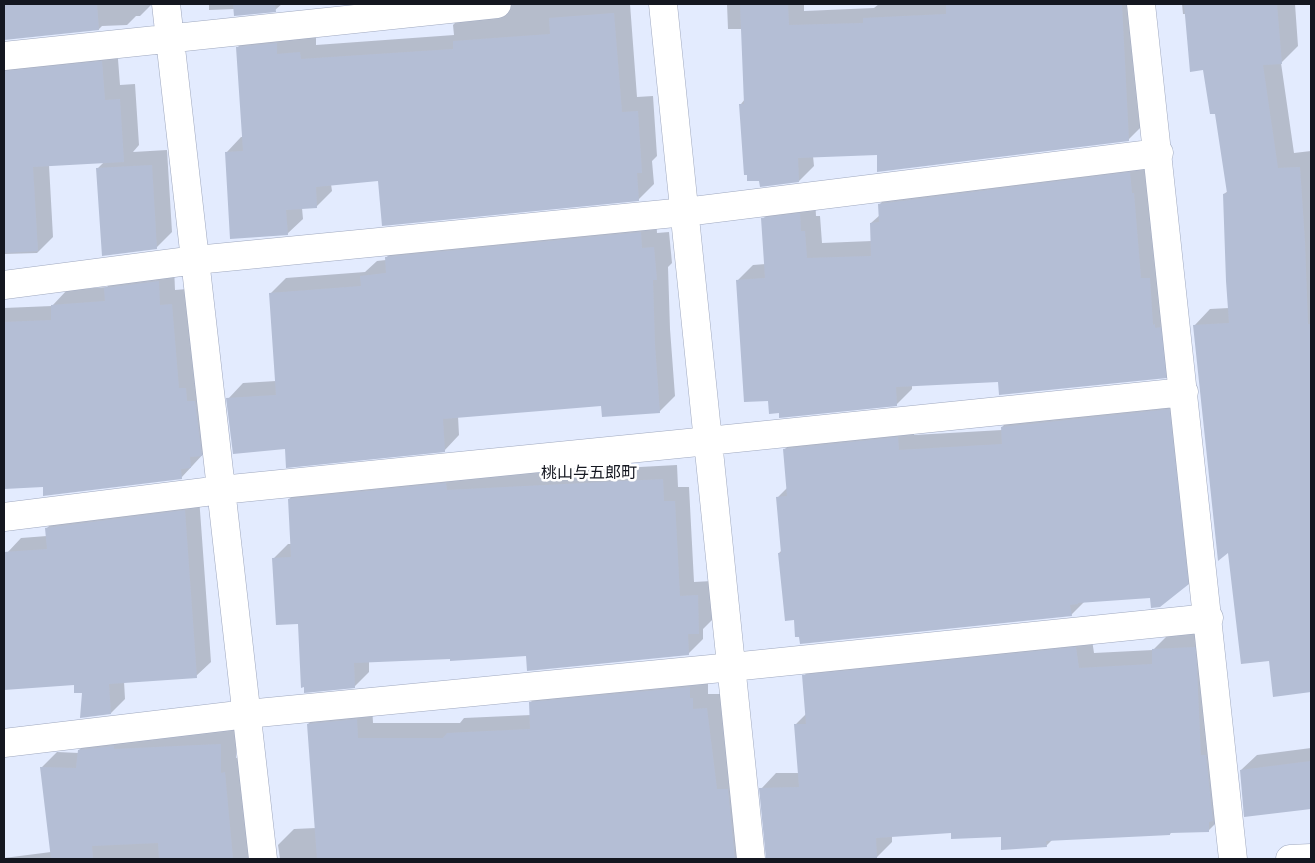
<!DOCTYPE html>
<meta charset="utf-8">
<style>
body{margin:0}
#map{position:relative;width:1315px;height:863px;overflow:hidden;background:#e3ebfe;font-family:"Archivo Narrow",sans-serif}
canvas{display:block}
.frame{position:absolute;inset:0;border:5px solid #141720;pointer-events:none}
</style>
<div id="map">
<canvas width="1315" height="863"></canvas>
<div class="frame"></div>
</div>
<script>
const context = document.querySelector('canvas').getContext('2d');
context.lineJoin = 'round';
function fill(path, color) { context.fillStyle = color; context.fill(path, 'evenodd'); }
function trace(path, color, width, dash) { context.strokeStyle = color; context.lineWidth = width; context.lineCap = dash ? 'butt' : 'round'; context.setLineDash(dash || []); context.stroke(path); }
function drawText(font, color, halo, rows, align = 'center') {
  context.font = font + ' "Archivo Narrow","Noto Sans JP",sans-serif'; context.lineWidth = 5; context.setLineDash([]); context.textBaseline = 'middle'; context.strokeStyle = halo; context.fillStyle = color; for (const [text, x, y, turn = 0] of rows) {
    context.save(); context.translate(x, y); context.rotate((+turn || 0) * Math.PI / 180); context.textAlign = isNaN(turn) ? turn : align; if (halo) context.strokeText(text, 0, 0); context.fillText(text, 0, 0); context.restore();
  }
}
const shadow = new Path2D(`
 M4 4H152L140 16H136L127 25 102 26 99 29 4 39V41Z
 M209 4H282L275 10 235 9 209 10Z
 M513 4H630L637 97 653 96 657 156 652 161 654 184 638 200 379 180 331 184 332 191 316 207 302 208 303 219 287 234 226 153 241 137H243L237 48 253 32 292 39 316 37V45L454 35 453 25 469 9 513 5Z
 M727 4H804V11L874 8 879 4H1142L1143 125 1128 140 878 154 813 156 814 166 799 181 741 104 745 99 742 29H728Z
 M1182 4H1295L1298 46 1281 63 1294 153 1311 151V691L1274 696 1270 659 1229 551 1194 326 1210 309 1229 308 1224 194 1228 191 1216 112 1204 69 1186 14H1183Z
 M4 43 117 46 120 85 135 84 139 145 133 152 167 150 172 232 156 248 97 169 104 162 49 165 53 237 37 253 4 254Z
 M1146 157 1147 178H1149L1156 263 1165 262 1182 361 1166 377 999 381 912 385V389L896 405 780 412 769 400 737 281 753 265 766 264 763 219 778 203 815 198 816 216H820L822 243 872 241 871 223 880 215V204L895 188Z
 M656 217 657 233 669 232 672 263 668 267 670 329 675 396 659 412 602 404 458 416 459 435 444 451 286 448 228 399 243 383 276 381 270 294 286 278 365 272 377 261 386 260V258L401 242Z
 M174 266 175 290 187 289 194 373H201L206 451 181 478 4 488V308L52 306 67 290 107 287 121 273Z
 M1186 394 1204 567 1188 583 1151 597 1085 601 1071 615 795 618 779 553 782 550 778 497 788 487 784 450 800 434 913 422 914 435 1002 430V427L1018 411Z
 M677 465 678 487H689L694 582 712 581 714 618 703 629V639L688 654 527 655 369 661V672L354 687 299 623 273 559 288 544H291L289 499 304 485Z
 M199 497 211 662 196 676 124 681 125 699 111 713 75 684 7 553 21 538 47 536V528L61 514Z
 M1211 632 1224 815 1209 830 1172 832 1170 834 1052 840 1046 846 1002 836 952 832 892 836V842L877 857 833 859H768L761 789 776 773H799L795 725 807 713 804 676 819 660 1091 633 1094 653 1153 650 1169 634Z
 M708 683V694H722L752 859H280L278 845 294 829 316 828 308 724 323 709 372 704 373 723H460L464 718 531 715 530 703 545 687Z
 M236 729V758L240 757 272 858 278 859H4V858L51 852 42 767 57 752 79 753V750L94 735Z
 M1311 748V808L1246 816 1241 770 1257 755Z`);
const building = new Path2D(`
 M4 4H97L99 30 4 40Z
 M233 4H275L276 12 234 16Z
 M740 4H788L789 25 863 23V18L946 14V4H1122L1129 141 877 172V155L798 158 799 182 760 187 759 181H747V175H744L739 104H744Z
 M1184 4H1277L1282 64 1263 65 1278 168 1300 167 1305 242 1308 324H1311V692L1273 697 1269 661 1241 664 1228 553 1218 561 1193 325 1229 323 1226 281 1223 194 1227 193 1215 114H1210L1203 70 1190 72Z
 M614 13 622 112 638 111 642 173H637L639 201 382 226 378 181 316 187 317 208 286 210 288 235 230 239 225 152 243 151 236 47 277 43V54L300 52 301 59 453 49V41L550 34 549 18Z
 M102 61 105 100 120 99 124 162 33 167 38 251 4 253V71Z
 M152 165 157 249 102 256 96 168Z
 M1130 172 1132 193H1134L1141 278H1150L1153 325 1155 324V328L1162 327 1167 378 999 395 998 382 896 387 897 406 779 418V413L769 414 768 401 744 402 736 280 765 278 761 218 800 213 801 231H805L807 258 871 256 870 223 879 222 878 204Z
 M641 232 642 248 654 247 657 280H653L655 345 660 413 602 417 601 406 443 419 445 452 286 468 285 449 233 454 226 398 276 395 269 293 361 286 360 276 386 273 385 257Z
 M159 281 160 305 172 304 179 388H186L187 401H195L202 456 190 457 191 468 181 469 182 479 43 496V487L4 489V322L51 320V305L105 301 104 288Z
 M1170 409 1189 584 1160 607 1151 608 1150 598 1078 603V604L1070 605 1072 616 800 644 799 637H795L794 620 785 621 778 553H781L776 497 787 496 783 449 898 437 899 450 1002 444 1001 427Z
 M663 479 664 501H675L680 596 698 595 699 634H688L689 655 527 671 526 656 450 661V659L354 663 355 688 304 693V687L301 688 298 624 276 625 272 558 291 557 288 499 446 483 447 490Z
 M185 510 197 678 109 684 111 714 80 718 82 693H74V685L4 690V552L47 549 45 528Z
 M1076 647 1079 668 1152 664V649L1196 647 1201 755H1206L1213 821 1209 822V832L1170 833V835L1046 841 1047 847 1001 850V837L951 839V833L876 838 877 858 766 859 759 788 799 787 794 724H806L802 675Z
 M690 687V698H693V709L707 708 717 789H728L735 859H317L307 724 357 719 358 738H443L447 733 530 729 529 702Z
 M221 744V773L225 772 233 859H159L158 843 92 846 93 859H51L40 767 76 768 78 750 114 746V749Z
 M1311 761V809L1244 817 1240 770Z`);
const minor = new Path2D(`
 M166 4 263 859
 M663 4 751 859
 M1141 4C1174 289 1204 574 1233 859
 M4 56 497 4
 M4 285 196 260 685 212 1159 153
 M4 517 221 490 708 441 1184 392
 M4 743 247 714 732 667 1209 618
 M1290 859 1311 858`);
const neighbourhoodNames = [
 ["桃山与五郎町",589,474]
];
fill(shadow, '#0003');
fill(building, '#b4bed5');
trace(minor, '#9fa8bf', 29);
trace(minor, '#fff', 28);
drawText('16px', '#141720', '#fff', neighbourhoodNames);
</script>
